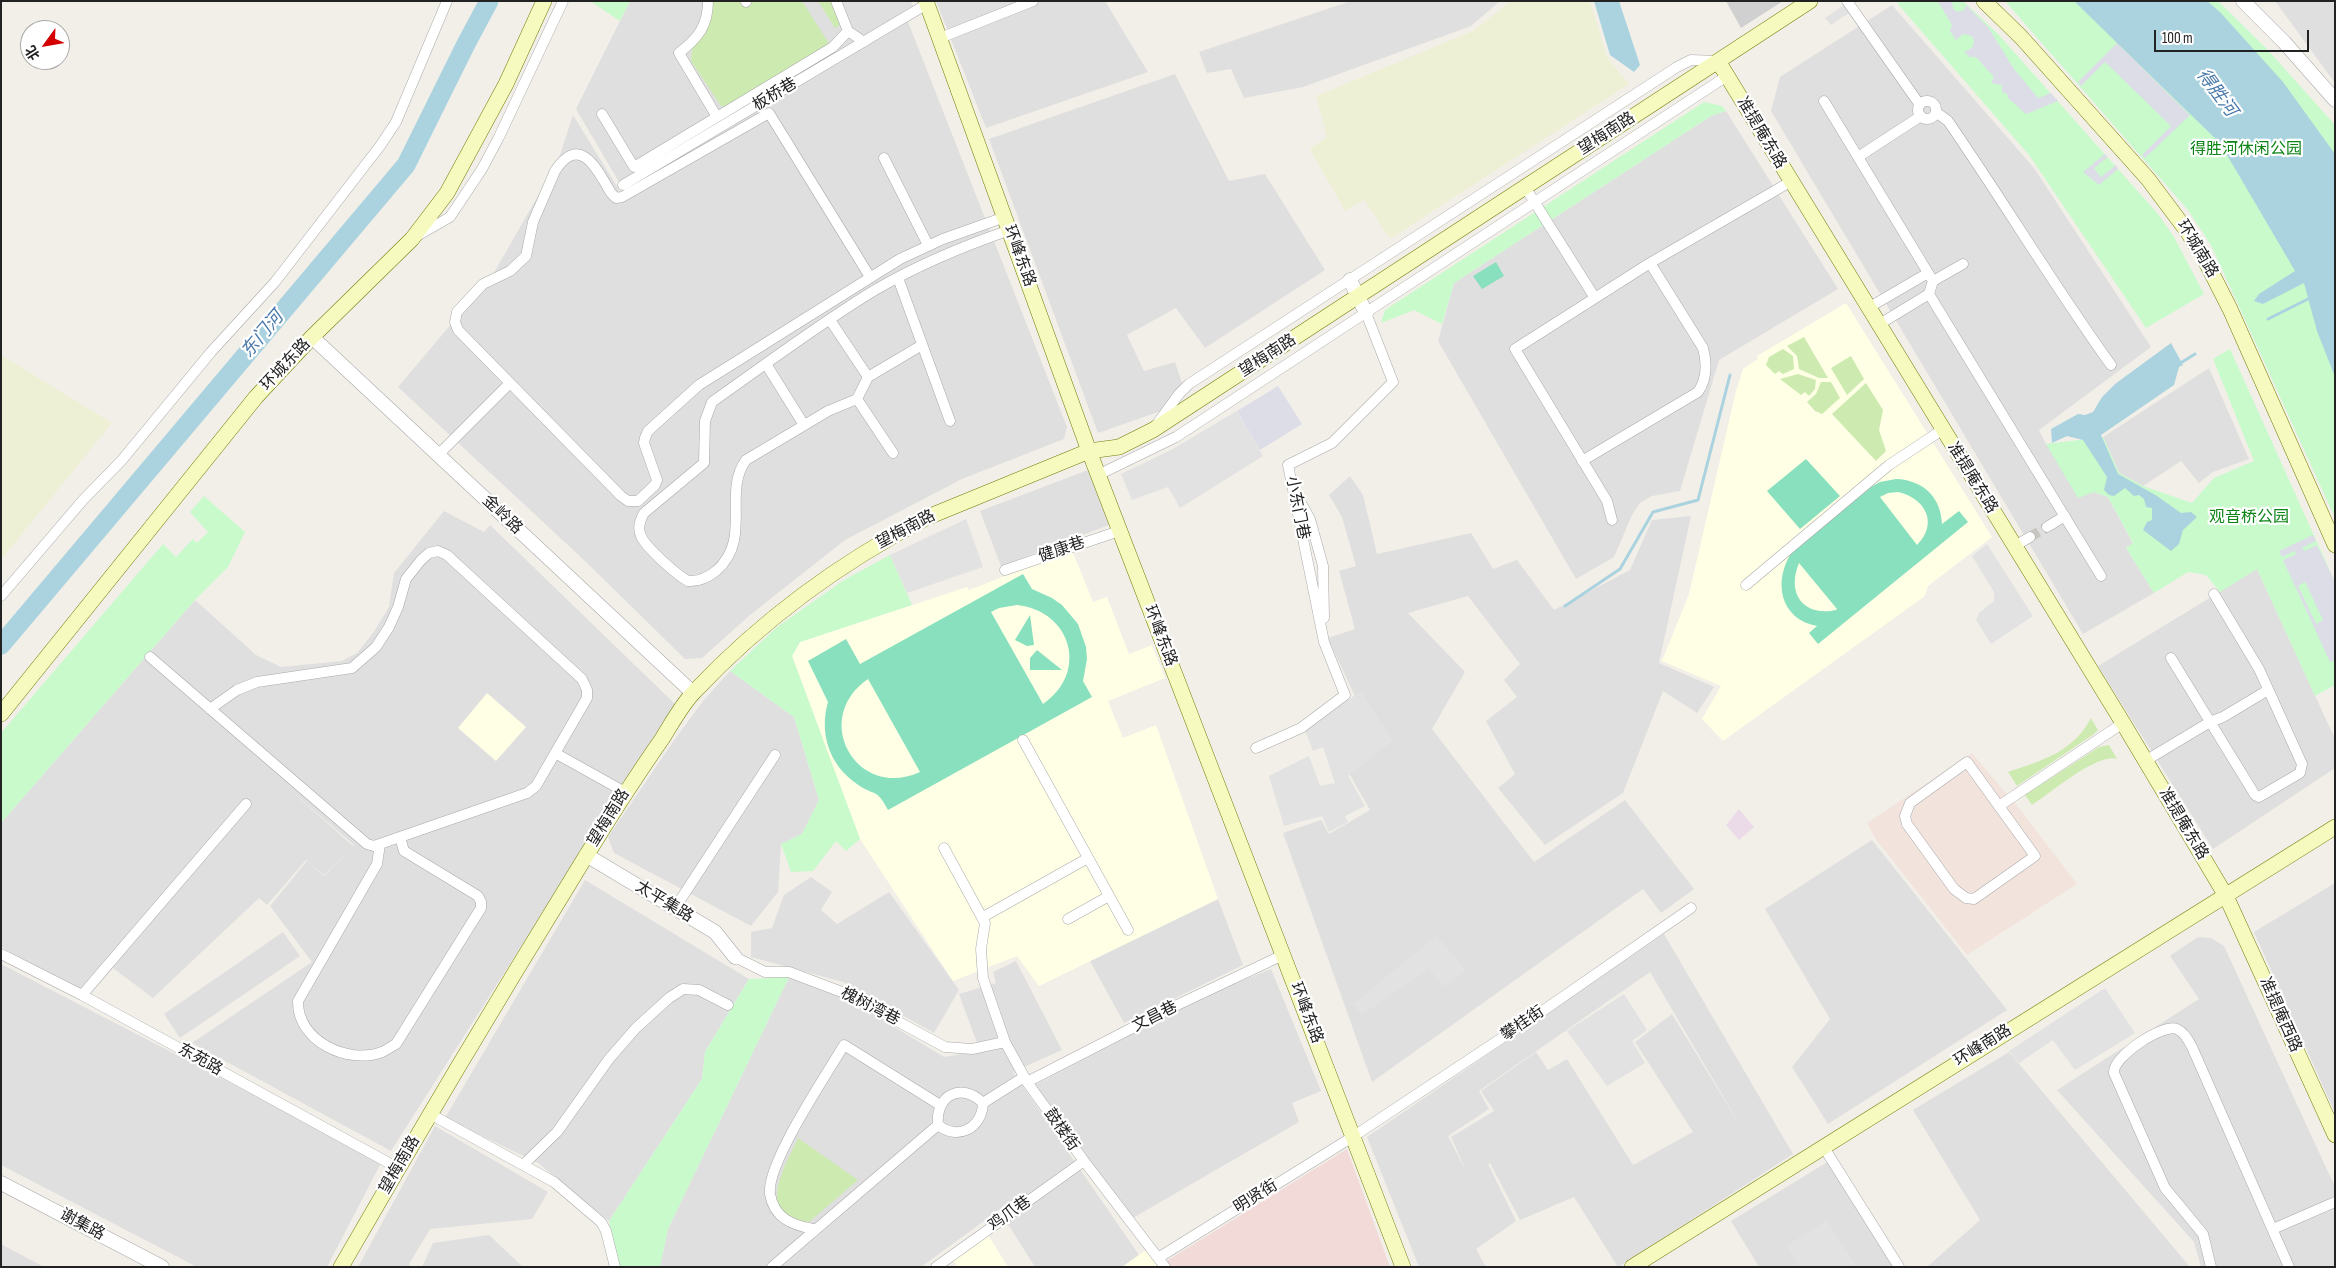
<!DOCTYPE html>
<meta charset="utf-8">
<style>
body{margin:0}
#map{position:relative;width:2336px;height:1268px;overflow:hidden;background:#f2efe9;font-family:"Sofia Sans Condensed","Noto Sans SC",sans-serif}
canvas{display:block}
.frame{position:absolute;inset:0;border:2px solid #222;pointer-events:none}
.north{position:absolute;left:20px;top:20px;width:50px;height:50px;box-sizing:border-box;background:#fff;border:1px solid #a7a7a7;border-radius:50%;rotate:238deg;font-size:14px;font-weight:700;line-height:20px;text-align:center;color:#222}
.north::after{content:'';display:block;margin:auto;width:18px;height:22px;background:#d40000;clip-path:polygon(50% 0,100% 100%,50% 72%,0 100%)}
.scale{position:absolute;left:2154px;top:30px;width:155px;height:22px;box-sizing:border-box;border:2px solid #222;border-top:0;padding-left:6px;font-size:15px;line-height:18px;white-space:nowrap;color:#222;-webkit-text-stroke:4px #fff;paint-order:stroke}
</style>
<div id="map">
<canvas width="2336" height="1268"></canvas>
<div class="frame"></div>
<div class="north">北</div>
<div class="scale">100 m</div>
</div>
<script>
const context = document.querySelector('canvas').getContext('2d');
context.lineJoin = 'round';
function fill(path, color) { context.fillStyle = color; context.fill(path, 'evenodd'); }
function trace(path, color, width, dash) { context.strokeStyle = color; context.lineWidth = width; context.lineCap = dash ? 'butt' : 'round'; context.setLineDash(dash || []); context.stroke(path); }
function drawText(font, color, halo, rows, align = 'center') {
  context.font = font + ' "Sofia Sans Condensed","Noto Sans SC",sans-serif'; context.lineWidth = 4.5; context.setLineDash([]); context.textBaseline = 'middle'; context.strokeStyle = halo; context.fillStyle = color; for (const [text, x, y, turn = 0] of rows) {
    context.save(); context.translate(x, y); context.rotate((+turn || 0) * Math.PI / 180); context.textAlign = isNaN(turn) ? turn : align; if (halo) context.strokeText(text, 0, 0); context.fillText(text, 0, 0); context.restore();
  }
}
const residential = new Path2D(`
 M630 1H911L913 6 619 182 576 109Z
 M936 1H1105L1148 72 986 128Z
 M1351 1H1500L1471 26 1303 87 1244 98 1231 69 1207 73 1199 52Z
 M2275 1H2332L2335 5V83Z
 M1892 5 2034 168 2151 347 2039 430 2046 444 2094 492 2108 497 2133 544 2126 548 2154 593 2083 634 1771 111 1780 77Z
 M908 22 1067 427 1064 439 962 479 845 540 750 615 702 658 685 659 584 560 398 387 492 276 558 161 573 115 621 193Z
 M1175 74 1229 181 1265 174 1325 270 1205 348 1176 308 1127 335 1144 371 1175 362 1186 395 1161 411 1098 433 989 139Z
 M1726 111 1838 289 1719 360 1680 491 1652 496 1640 503 1632 515 1614 557 1576 579 1438 341 1454 283 1711 116Z
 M2209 368 2249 459 2213 472 2199 483 2181 461 2143 486 2119 473 2103 437Z
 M1088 470 1109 525 1001 566 980 511Z
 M1350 476 1363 495 1377 554 1471 533 1493 569 1517 560 1554 610 1630 570 1652 520 1691 516 1659 663 1714 687 1697 713 1663 691 1623 793 1545 845 1498 788 1515 774 1486 721 1517 697 1504 680 1520 664 1468 596 1408 613 1465 672 1432 729 1534 862 1625 800 1694 889 1661 913 1643 889 1372 1082 1283 833 1321 820 1329 834 1370 810 1349 773 1378 746 1328 638 1355 629 1339 571 1356 566 1342 517 1329 495Z
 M444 511 484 532 490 525 675 704 391 1151 192 1043 312 962 270 906 307 861 324 876 354 845 281 782 353 846 324 875 306 860 267 905 259 898 153 998 113 968 90 995 1 947V823L195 600 256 655 281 667 342 661 357 653 373 633 389 607 394 573Z
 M2257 569 2335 739V768L2213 849 2098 666Z
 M730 671 794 717 819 800 802 834 781 844 778 892 751 926 614 853 608 837 675 739 703 701Z
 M1872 840 2007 1010 1828 1124 1792 1067 1830 1019 1765 909Z
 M811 877 832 892 821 910 837 924 889 892 959 990 934 1033 843 982 751 957V932L772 928 784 895Z
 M585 880 749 979 705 1052 702 1079 609 1221 538 1163 445 1118Z
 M2335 883V1113L2254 932Z
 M1218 899 1243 965 1124 1023 1090 961Z
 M283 932 300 956 180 1038 164 1014Z
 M1664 934 1793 1154 1618 1267 1574 1197 1520 1220 1490 1163 1488 1164 1516 1221 1476 1249 1486 1267H1419L1367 1137ZM1650 972 1744 1132 1672 1014 1635 1042 1693 1132 1633 1165 1567 1059 1548 1070 1536 1052 1481 1091 1494 1111 1451 1137 1467 1173 1448 1136 1489 1109 1479 1091Z
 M2198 937 2211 938 2224 946 2335 1187V1267H2201L2194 1242 2057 1090 2199 999 2170 956Z
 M1016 961 1062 1050 1013 1072 1139 1255 1122 1267H1035L999 1210 921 1267H660L668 1229 789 977 843 996 944 1057 980 1051 959 994 996 983 993 972Z
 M1 964 382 1161 327 1267H197L1 1165Z
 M1271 969 1321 1091 1292 1103 1299 1122 1131 1219 1035 1085 1206 995Z
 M2009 1052 2190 1267H1927L1980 1220 1913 1110Z
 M435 1126 548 1192 532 1219 430 1229 409 1264 411 1267H358Z
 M1829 1161 1894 1267H1759L1731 1221Z
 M489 1235 523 1267H422L433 1243Z
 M1 1244 44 1267H1Z`);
const commercial = new Path2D(`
 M1347 1149 1390 1267H1169L1165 1262Z`);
const industrial = new Path2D(`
 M1739 809 1754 827 1739 840 1726 825Z`);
const education = new Path2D(`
 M1846 303 1992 537 1928 586 1925 596 1723 741 1702 719 1721 686 1662 661 1689 594 1736 391 1743 369 1758 359 1757 356Z
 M1072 550 1093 602 1107 597 1129 654 1152 645 1165 678 1108 701 1123 738 1156 725 1218 899 1039 986 1017 956 953 981 860 839 792 656 800 642 967 587 969 590Z
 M487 693 526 727 496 761 458 728Z
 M988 1235 1008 1267H957L952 1258Z
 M1146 1250 1158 1267H1122Z`);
const religious = new Path2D(`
 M1726 1H1783L1741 28Z`);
const military = new Path2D(`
 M1972 753 2022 812 2077 884 1967 955 1875 838 1867 823Z`);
const farmland = new Path2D(`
 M1511 1H1590L1607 57 1629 84 1390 239 1364 200 1345 211 1310 149 1327 137 1316 96 1473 31Z
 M1 355 112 423 1 560Z`);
const grass = new Path2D(`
 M711 1H802L828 42 827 46 724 107 721 106 691 61 692 49 706 33 711 18Z
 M818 1H832L842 24 835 28Z
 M1804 337 1828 378H1819L1799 369 1797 356 1787 346Z
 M1783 349 1793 356 1794 369 1783 374 1779 371 1775 374 1766 365 1769 357Z
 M1851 356 1864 379 1847 395 1831 368Z
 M1798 374 1816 380 1815 389 1809 396 1805 392 1801 395 1780 379Z
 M1821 382H1831L1840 398 1822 414 1815 411 1807 402 1816 394Z
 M1866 383 1883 410 1879 430 1886 451 1876 461 1832 414Z
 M2091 718 2098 730 2094 734 2017 786 2008 772C2043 760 2072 753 2091 718Z
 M2109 745 2117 759C2098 752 2049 794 2032 805L2025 795 2099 747Z
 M798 1138 858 1180 809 1222C753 1217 785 1167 798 1138Z`);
const park = new Path2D(`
 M590 1H630L620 21Z
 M1900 1H1963L1998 34 2158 214 2174 237 2204 294 2146 328 2029 155 1897 3Z
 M2005 1H2218L2266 48 2335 125V518L2211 245 2188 210Z
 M1704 102 1722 106 1726 111 1711 116 1454 283 1442 324 1414 310 1381 323 1385 310Z
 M2230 349 2335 582V685L2315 696 2257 569 2220 592 2206 575 2188 572 2154 593 2126 548 2133 543 2108 497 2094 492 2078 498 2046 444 2103 437 2119 473 2143 486 2192 503 2214 478 2254 461 2213 359Z
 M204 496 245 532 228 567 195 600 1 823V733L163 544 176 557 193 539 197 543 208 532 190 512Z
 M890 555 912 605 800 642 792 656 860 839 846 851 836 841 813 871 791 872 781 844 802 834 819 800 794 717 730 671 777 627 844 580Z
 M789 977 668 1229 660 1267H619L609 1221 702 1079 705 1052 749 979Z`);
const pitch = new Path2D(`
 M1496 262 1504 276 1482 289 1473 276Z
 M1806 459 1840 496 1800 529 1767 491Z
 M1896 479C1923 480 1941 497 1942 524L1959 511 1968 522 1818 644 1809 633 1817 626C1779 619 1773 580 1792 552L1871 487 1880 482ZM1898 492C1925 498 1939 523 1917 545L1880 497 1888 493ZM1799 563 1837 609 1836 610C1804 617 1786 594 1799 563Z
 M1023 574 1032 589 1052 598 1062 605 1078 624 1086 647 1087 659 1083 681 1092 697 888 810C876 787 875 797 857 784 829 765 819 733 828 702L808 661 846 639 860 664ZM1017 605C1072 611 1089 673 1043 704L991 612 999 608ZM868 679 920 772C857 801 810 719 868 679Z
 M1030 615 1034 645 1027 646 1015 640Z
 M1037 650 1062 670H1030V658Z`);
const parking = new Path2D(`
 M1844 5 1849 13 1831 25 1825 18Z
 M1237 411 1263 456 1180 508 1168 487 1132 500 1121 474 1171 450Z
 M966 519 983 567 907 593 890 555Z
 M1987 544 2033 616 1991 644 1976 620 1979 613 1994 601V592L1972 556Z
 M1361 691 1393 741 1348 776 1365 806 1345 816 1348 822 1329 832 1322 816 1284 826 1269 776 1309 756 1320 786 1335 783 1323 747 1313 751 1305 730Z
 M1437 935 1466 971 1444 987 1429 969 1362 1015 1353 1004Z
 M2105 988 2135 1033 2075 1070 2053 1040 2019 1063 2009 1051Z
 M1624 994 1647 1030 1632 1041 1645 1063 1607 1086 1567 1031Z
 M1827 1220 1857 1267H1799L1786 1246Z`);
const plaza = new Path2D(`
 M1932 1H1952L1953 9 1958 12 1964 10 1966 5 1988 27 2014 69 2038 98 2051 93 2058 101 2026 114 2008 98 2007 94 2002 92V85L1991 83 1994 77 1976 57H1970L1964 52 1972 48 1974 42 1972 36 1963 34 1956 40 1950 31 1952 25 1939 3Z
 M2117 43 2190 115 2145 158 2142 155 2171 126 2105 62 2081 86 2078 82Z
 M2105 154 2108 157 2094 168 2101 177 2116 165 2118 169 2099 185 2083 172Z
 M1278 386 1302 424 1260 450 1237 411Z
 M2313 535 2316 541 2302 548 2304 551 2317 545 2335 582V660L2330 662 2283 560 2296 554 2295 551 2282 557 2279 551ZM2305 582 2323 620 2316 624 2298 586Z`);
const water = new Path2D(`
 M1594 1H1619L1640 65 1634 72 1610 55Z
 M2074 1H2207L2220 12 2283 82 2335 154V377L2317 331 2304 283 2263 304 2254 301 2259 294 2295 271 2220 143Z
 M2171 343 2183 365 2179 367 2174 385 2101 435 2118 474 2157 496 2181 513 2191 512 2197 517 2183 530 2179 544 2171 551 2143 530 2147 522 2152 520V508L2146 507 2144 499 2139 495 2134 496 2125 488 2114 496 2109 495 2104 490 2107 477 2083 440 2067 436 2052 443 2051 429 2078 414 2085 415 2093 412 2102 397 2115 384Z`);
const stream = new Path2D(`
 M2268 319 2310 298
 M2179 364 2195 354
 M1565 606 1620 569 1653 512 1698 500 1730 375`);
const river = new Path2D(`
 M1 645 406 165 466 44 489 1`);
const minorTunnel = new Path2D(`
 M2030 537 2047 527`);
const minor = new Path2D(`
 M708 1C708 26 698 38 679 53L717 117 833 47 848 31
 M746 1V2
 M836 1 848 31 864 42
 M1847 1 1920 105
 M940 38 1033 1
 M1824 101 1933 281 1929 294 2101 576
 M1918 110a9 9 0 1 1 18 0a9 9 0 1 1-18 0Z
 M1936 112 1948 121C2004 202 2054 286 2111 365
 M602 114 634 167 717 117
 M1858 157 1921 116
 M884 158 928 245
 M623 185 927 4
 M1525 187 1595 298
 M417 236 450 217 482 169 499 137 563 1
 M870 277 769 113 622 197 616 198 611 193C598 171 580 132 555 171L533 222 526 256 510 271 483 284 457 312 455 322 458 330 621 496 628 501H638L655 485 657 480 644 443 645 438 648 431 699 385 900 259 943 239 1005 217
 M898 278 950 421
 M1933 281 1963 264
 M1868 308 1928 273
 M830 320 868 377
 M1878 325 1929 294
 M922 345 868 377 857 399 828 411 746 460C722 493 753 539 716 571 707 578 699 582 688 581 677 575 646 548 641 536 637 528 640 520 644 513L704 463 705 421 712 402C766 364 819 324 875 290 918 265 963 246 1010 230
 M766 364 804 425
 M857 399 893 453
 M1157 424 1179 394 1189 384 1677 67 1691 60 1717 61
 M438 455 510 383
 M1582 461 1698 392C1707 379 1707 363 1703 348L1650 263
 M1098 475 1176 437 1727 76
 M1297 496 1310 519 1323 566 1324 618
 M1612 520 1607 501 1515 349 1650 263 1790 182
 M2047 527 2065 516
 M2015 546 2030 537
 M1005 570 1119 531
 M1746 585 1889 465 1942 430
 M1 596 83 500 122 460 211 352 275 282 380 146 396 122 447 1
 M150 657 367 844 374 846 527 793 536 786 587 698V690L582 679 447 555 438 551 429 553 421 560 406 579 398 607 389 627 376 647 352 668 257 682 237 690 210 709
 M2171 658 2255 795 2259 797 2300 773 2302 764 2259 669 2214 594
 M1023 740 1128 930
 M1256 748 1301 728 1345 695 1324 642 1288 465 1332 443 1393 382 1366 313
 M555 753 625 792
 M2145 761 2210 722 2223 717 2268 690
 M1967 762 2035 856 1974 899 1966 898 1954 889 1907 824 1905 816 1910 803Z
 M1999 806 2123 723
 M380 844 377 864 298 1001C297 1041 348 1065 382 1052 387 1050 392 1046 396 1044L481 908V902L478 896 404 851 400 837
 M944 848 985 923 981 949 983 978 1005 1042 1027 1082 1084 1161 1165 1267
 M675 908 775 755
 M983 917 1088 858
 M1068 919 1109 896
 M1 954 82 995 398 1168
 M735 957 765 972H789L847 994 945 1047 972 1049 1005 1042
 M82 995 246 804
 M1027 1082 1175 1006 1283 955
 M983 1103C982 1128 958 1141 938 1125 935 1096 961 1081 983 1103L1024 1077
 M430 1114 554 1182 601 1222 606 1231 615 1267
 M1823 1146 1899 1267
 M524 1164 557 1132 609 1059 636 1028 669 998 683 989 699 990 728 1005
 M813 1229C792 1225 774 1218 770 1194 766 1164 827 1074 844 1045L940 1105
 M2273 1229 2335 1202
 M1158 1258 1354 1136 1544 1010 1691 908
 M772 1267 938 1125
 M936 1267 1084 1161
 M2211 1267 2203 1234 2165 1188 2114 1073C2112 1057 2163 1023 2177 1029 2184 1032 2189 1041 2192 1047L2289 1267`);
const tertiary = new Path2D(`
 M2243 1 2284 42 2335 100
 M1350 280 1366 313
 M312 337 693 693
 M586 855 715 932 735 957
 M1 1183 162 1267`);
const secondary = new Path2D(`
 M926 1 1089 451 1403 1267
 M1984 1 2021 37 2148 179 2187 231 2203 256 2230 309 2335 545
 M1718 61 2123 723 2226 896 2335 1135
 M1 714 256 397 312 337 412 239 447 193 506 84 544 1
 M341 1267C417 1135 495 1004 575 874 603 828 631 783 662 739 672 723 682 704 695 691 762 620 841 562 928 517L1089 451 1119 447 1153 430 1810 1
 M1632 1267 2335 827`);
const streetNames = [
 ["板桥巷",775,95,-31],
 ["准提庵东路",1761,133,59],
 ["望梅南路",1607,134,-33],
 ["环城南路",2197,249,59],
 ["环峰东路",1019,256,70],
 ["望梅南路",1268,356,-33],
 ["环城东路",286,365,-47],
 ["准提庵东路",1972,478,58],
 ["小东门巷",1297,508,79],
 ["金岭路",502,515,43],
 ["望梅南路",906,530,-28],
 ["健康巷",1062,550,-19],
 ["环峰东路",1160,636,69],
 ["望梅南路",609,818,-58],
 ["准提庵东路",2183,824,59],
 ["太平集路",664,902,31],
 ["槐树湾巷",870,1007,27],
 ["环峰东路",1306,1013,69],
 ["准提庵西路",2280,1015,66],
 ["文昌巷",1155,1017,-27],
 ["攀桂街",1523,1024,-34],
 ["环峰南路",1983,1046,-32],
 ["东苑路",200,1060,29],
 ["鼓楼街",1061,1130,55],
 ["望梅南路",400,1165,-60],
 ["明贤街",1256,1197,-32],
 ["鸡爪巷",1010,1214,-35],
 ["谢集路",82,1225,28]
];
const parkNames = [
 ["得胜河休闲公园",2246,150],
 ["观音桥公园",2249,518]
];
const waterNames = [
 ["得胜河",2216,93,53],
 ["东门河",263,335,-50]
];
fill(residential, '#e0dfdf');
fill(commercial, '#f2dad9');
fill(industrial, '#ebdbe8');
fill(education, '#ffffe5');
fill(religious, '#d0d0d0');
fill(military, '#f3e3dd');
fill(farmland, '#eef0d5');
fill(grass, '#cdebb0');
fill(park, '#c8facc');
fill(pitch, '#88e0be');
fill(parking, '#e2e2e2');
fill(plaza, '#dddde8');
fill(water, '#aad3df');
trace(stream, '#aad3df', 3);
trace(river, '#aad3df', 19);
trace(minorTunnel, '#c8c6c1', 10, [10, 5]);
trace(minor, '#a9a9a9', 11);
trace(tertiary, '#a9a9a9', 15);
trace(secondary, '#707d05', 16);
trace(minor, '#fff', 10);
trace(tertiary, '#fff', 14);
trace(secondary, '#f7fabf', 15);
drawText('16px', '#222', '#fff', streetNames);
drawText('16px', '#0c8416', '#fff', parkNames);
drawText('italic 18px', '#4a7aab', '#fff', waterNames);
</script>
